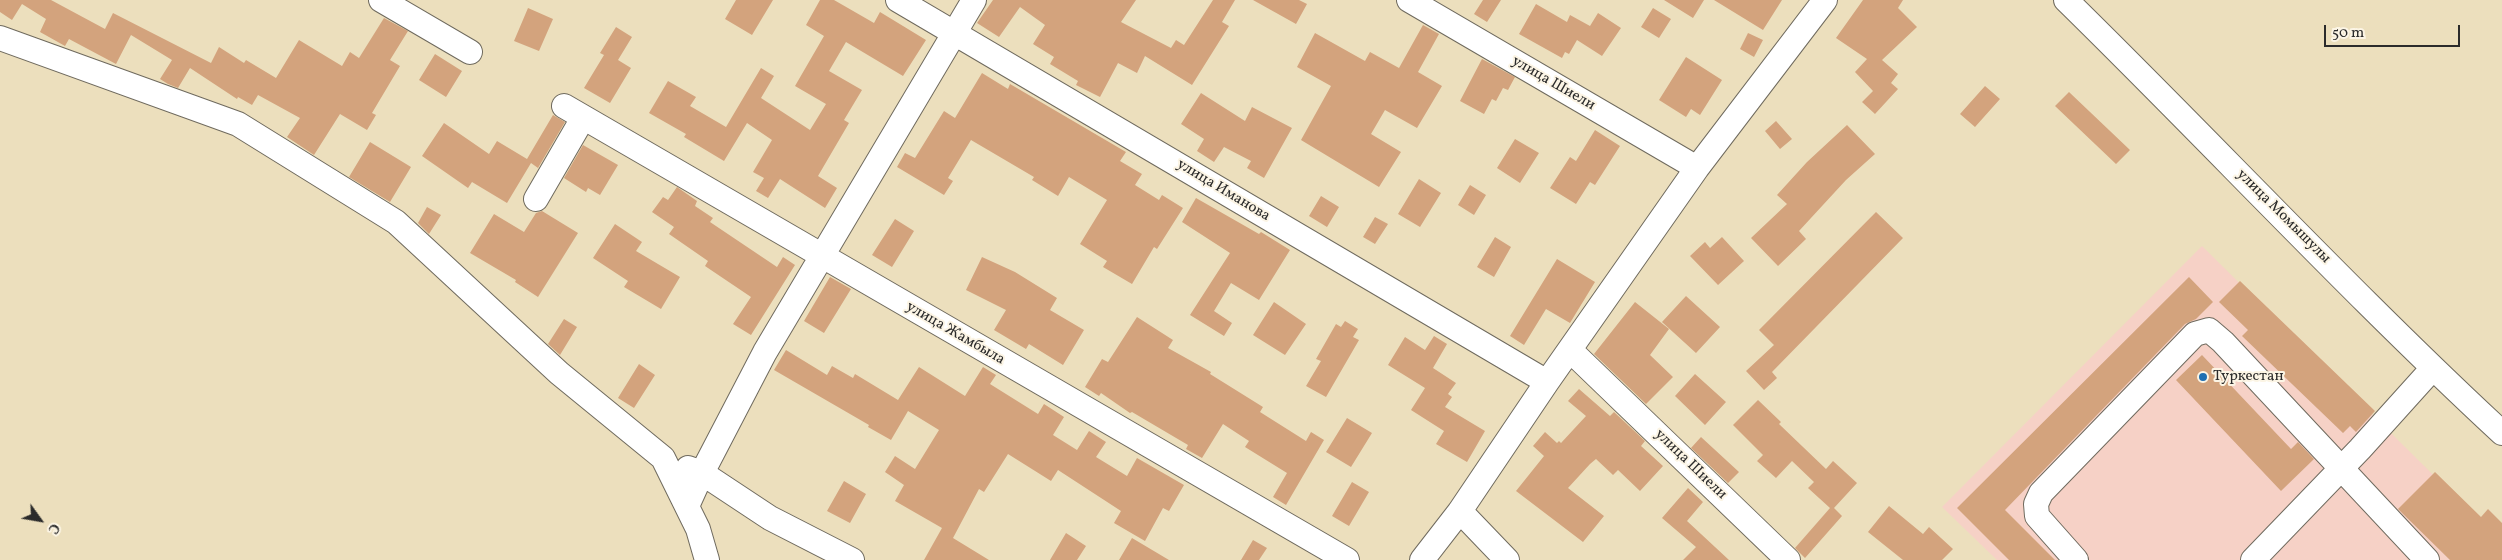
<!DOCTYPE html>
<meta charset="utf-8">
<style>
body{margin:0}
#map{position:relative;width:2502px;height:560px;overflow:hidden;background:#ecdfbd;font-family:Vollkorn,serif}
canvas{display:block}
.north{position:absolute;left:15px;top:495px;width:50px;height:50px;-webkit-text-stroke:4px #fcf5e5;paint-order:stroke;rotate:122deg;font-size:14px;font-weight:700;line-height:20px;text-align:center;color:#2b2b2b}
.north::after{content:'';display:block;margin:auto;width:18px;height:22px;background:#2b2b2b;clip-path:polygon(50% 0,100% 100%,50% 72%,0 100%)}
.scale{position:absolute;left:2324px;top:25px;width:136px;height:22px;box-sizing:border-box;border:2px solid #2b2b2b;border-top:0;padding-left:6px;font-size:15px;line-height:18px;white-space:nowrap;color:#2b2b2b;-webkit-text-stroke:4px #fcf5e5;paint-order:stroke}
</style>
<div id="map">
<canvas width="2502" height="560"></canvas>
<div class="north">С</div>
<div class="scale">50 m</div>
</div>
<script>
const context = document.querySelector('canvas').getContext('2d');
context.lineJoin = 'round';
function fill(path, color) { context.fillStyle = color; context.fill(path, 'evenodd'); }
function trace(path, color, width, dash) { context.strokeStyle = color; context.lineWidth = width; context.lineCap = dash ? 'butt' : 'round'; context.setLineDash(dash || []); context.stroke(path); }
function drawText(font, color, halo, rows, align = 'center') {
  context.font = font + ' Vollkorn,serif'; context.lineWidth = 4; context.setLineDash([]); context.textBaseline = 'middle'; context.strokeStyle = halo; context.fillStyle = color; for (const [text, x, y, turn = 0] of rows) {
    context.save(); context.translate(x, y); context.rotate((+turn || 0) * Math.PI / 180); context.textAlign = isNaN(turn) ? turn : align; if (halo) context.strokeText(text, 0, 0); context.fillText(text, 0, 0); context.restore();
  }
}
const built = new Path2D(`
 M2202 246 2502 543V560H1997L1942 507Z`);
const building = new Path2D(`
 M0 0H51L105 29 113 13 211 63 219 47 244 63 246 60 276 78 299 40 342 66 350 52 359 58 384 18 408 31 390 60 400 66 372 113 376 115 367 130 340 114 314 155 287 137 300 118 258 95 252 105 238 97 237 99 190 68 178 88 168 84 160 79 172 60 131 35 116 64 69 39 65 46 40 32 46 19 22 4 12 20 0 12Z
 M736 0H773L752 35 725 19Z
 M820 0H834L874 23 880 12 926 40 903 76 846 42 829 71 862 90 844 120 849 123 818 176 837 188 825 208 780 179 768 198 756 191 764 178 753 172 772 140 747 123 724 161 684 137 686 134 649 113 668 81 696 97 690 106 726 127 761 68 774 76 761 98 810 130 826 104 795 86 824 36 806 25Z
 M993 0H1136L1121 22 1171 48 1176 40 1184 45 1213 0H1235L1222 22 1229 26 1192 85 1145 56 1137 73 1118 63 1100 97 1076 85 1078 81 1050 64 1054 57 1033 44 1045 25 1020 7 999 37 977 23Z
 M1253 0H1299L1307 4 1296 24Z
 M1483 0H1501L1487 22 1474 14Z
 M1664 0H1704L1693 18Z
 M1714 0H1782L1763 30Z
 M1863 0H1903L1898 8 1917 27 1882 60 1898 74 1891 83 1898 89 1875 114 1862 102 1873 91 1855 72 1867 59 1836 38Z
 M1536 4 1567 22 1570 15 1590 26 1598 13 1621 28 1602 56 1577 40 1569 54 1565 52 1562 58 1519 34Z
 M528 8 553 19 539 51 514 41Z
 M1653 8 1671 19 1659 38 1641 27Z
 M1423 25 1439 34 1418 72 1442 86 1417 128 1385 110 1371 134 1401 152 1379 187 1301 140 1331 86 1297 67 1315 33 1365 61 1370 52 1399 68Z
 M616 27 632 37 618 60 631 68 610 103 584 88 604 55 600 53Z
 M1748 33 1763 40 1754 57 1740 49Z
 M435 54 462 71 446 97 419 80Z
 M1686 57 1722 80 1700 115 1691 109 1686 117 1659 100Z
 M1482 59 1515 77 1508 90 1503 88 1496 101 1492 99 1484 114 1460 101Z
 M982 73 1008 89 1010 84 1126 152 1120 161 1142 174 1135 185 1159 200 1162 195 1183 208 1157 249 1154 247 1132 284 1103 267 1107 261 1080 244 1107 200 1069 177 1058 196 1032 180 1034 177 971 140 948 178 953 181 944 195 897 167 905 153 915 158 944 111 955 118Z
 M1985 86 2000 99 1975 127 1960 114Z
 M2069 92 2130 150 2116 164 2055 106Z
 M1201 93 1245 121 1252 107 1292 128 1264 178 1247 168 1251 161 1224 147 1214 162 1197 151 1204 139 1181 124Z
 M553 115 565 122 538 168 531 163 507 203 472 182 468 188 422 156 444 123 489 154 497 141 527 159Z
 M1776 121 1792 139 1780 149 1765 131Z
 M1847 125 1875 154 1846 180 1799 231 1806 239 1778 266 1751 238 1787 204 1777 195 1807 162Z
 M1595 130 1620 146 1595 185 1590 182 1576 204 1550 188 1570 157 1576 161Z
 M1515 139 1539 153 1520 183 1497 168Z
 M370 142 411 167 390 202 349 177Z
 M583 145 618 165 600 195 588 188 586 192 564 178Z
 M1419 179 1441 193 1420 227 1398 214Z
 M1470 185 1486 195 1474 215 1458 205Z
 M677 187 697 201 695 206 713 218 710 222 777 267 783 257 795 265 751 335 733 324 751 297 705 266 708 261 669 234 674 227 652 212 663 197 668 200Z
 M1321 196 1339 207 1327 227 1309 216Z
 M1196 198 1259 234 1261 232 1290 250 1259 300 1231 283 1214 311 1232 323 1224 336 1190 315 1230 253 1182 222Z
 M427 207 441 215 429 234 418 223Z
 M542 211 578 233 538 297 515 282 516 280 470 253 494 214 524 232 536 213Z
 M1876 212 1903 238 1772 372 1777 378 1764 390 1746 371 1774 345 1759 330Z
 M1375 217 1388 224 1375 244 1363 237Z
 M895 219 914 231 892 267 872 255Z
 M615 224 642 242 636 251 680 277 661 309 624 287 628 281 593 258Z
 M1495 237 1511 247 1494 277 1477 267Z
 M1722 237 1744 261 1718 285 1690 256 1705 242 1710 248Z
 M982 257 1015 272 1057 298 1050 310 1084 330 1063 365 1029 344 1026 349 994 330 1006 310 966 290Z
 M1557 259 1595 282 1570 323 1546 309 1524 345 1510 336Z
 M830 277 851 289 824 333 804 321Z
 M2189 277 2213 302 2196 319 2185 324 2005 510 2055 560H2009L1957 508Z
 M2240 281 2375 411 2356 432 2350 426 2343 433 2242 336 2248 330 2219 302Z
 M1686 296 1720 327 1696 353 1662 322Z
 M1274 302 1306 324 1285 355 1253 335Z
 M1635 302 1669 329 1650 355 1673 377 1646 404 1594 354Z
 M1137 317 1173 340 1168 348 1211 372 1210 374 1263 407 1260 412 1306 441 1311 432 1324 440 1286 505 1273 497 1287 473 1245 447 1249 441 1223 424 1202 458 1186 449 1188 445 1132 412 1130 413 1101 393 1099 396 1085 387 1102 359 1108 362Z
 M564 319 577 327 560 355 548 344Z
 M1345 321 1358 329 1353 337 1359 340 1326 397 1306 386 1321 361 1316 359 1336 324 1341 327Z
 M1434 336 1447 344 1433 368 1456 383 1448 394 1452 397 1445 407 1485 431 1467 462 1436 444 1444 431 1411 410 1425 388 1388 365 1405 337 1425 350Z
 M786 350 827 375 832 366 853 378 855 374 898 400 919 367 965 396 983 367 996 375 990 384 1038 414 1044 404 1064 417 1053 435 1077 450 1089 431 1106 442 1096 457 1127 476 1137 458 1184 485 1169 511 1163 508 1145 541 1114 523 1121 511 1058 470 1051 481 1008 454 984 492 979 489 953 538 989 560H924L942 528 895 501 904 485 885 472 895 456 915 469 939 430 908 411 891 440 868 427 869 425 774 370Z
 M2202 355 2291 449 2298 442 2314 459 2281 491 2176 380Z
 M639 364 655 375 634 408 618 398Z
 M1695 374 1726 402 1705 425 1675 396Z
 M1579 389 1610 416 1614 412 1645 441 1641 446 1663 466 1640 491 1618 470 1613 475 1596 459 1590 464 1568 488 1604 516 1583 542 1516 491 1544 456 1533 446 1545 432 1557 443 1559 441 1561 443 1586 416 1568 401Z
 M1758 400 1781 422 1779 424 1826 469 1833 461 1857 483 1834 508 1842 516 1805 558 1795 548 1830 508 1808 488 1814 482 1792 461 1776 478 1757 461 1763 455 1733 425Z
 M1347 418 1372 433 1351 467 1326 452Z
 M1701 437 1739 472 1728 483 1691 448Z
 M2435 472 2481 517 2488 509 2502 523V560H2450L2398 509Z
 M844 481 866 494 850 523 827 511Z
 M1352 482 1369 492 1349 526 1332 516Z
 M1688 488 1703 502 1687 521 1729 560H1683L1696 547 1662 518Z
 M1889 506 1923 534 1929 527 1953 549 1942 560H1903L1868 532Z
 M1066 533 1086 546 1077 560H1050Z
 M1132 538 1169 560H1119Z
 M1253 540 1267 548 1259 560H1241Z`);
const minor = new Path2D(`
 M381 0 470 52
 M898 0 1547 382
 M1409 0 1697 168
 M2066 0C2212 143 2352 294 2502 433
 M0 38 238 124 396 222 559 373 663 458 698 529 707 560
 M564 106 1347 560
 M536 199 583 118
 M1570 350 1788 560
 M688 468 702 473 770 518 852 560
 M687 506 702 473 765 352 974 0
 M1460 511 1507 560
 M1422 560 1460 511 1547 382 1697 168 1825 0
 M2076 560 2037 516 2036 504 2041 493 2195 334 2209 330 2223 342 2427 560
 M2253 560 2360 449 2433 368`);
const markers = [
 [2203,377,5,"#1f6fb2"]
];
const streetNames = [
 ["улица Шиели",1553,84,30],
 ["улица Иманова",1223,191,31],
 ["улица Момышулы",2283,217,45],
 ["улица Жамбыла",955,334,30],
 ["улица Шиели",1690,465,44]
];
const poiNames = [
 ["Туркестан",2213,377]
];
fill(built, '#f6d1c6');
fill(building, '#d3a37d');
trace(minor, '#6f6a5e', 26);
trace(minor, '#fff', 24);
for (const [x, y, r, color] of markers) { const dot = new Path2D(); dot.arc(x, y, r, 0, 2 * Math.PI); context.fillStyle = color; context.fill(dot); trace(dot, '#fcf5e5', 2); }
drawText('15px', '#2b2b2b', '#fcf5e5', streetNames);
drawText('15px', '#2b2b2b', '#fcf5e5', poiNames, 'left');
</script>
